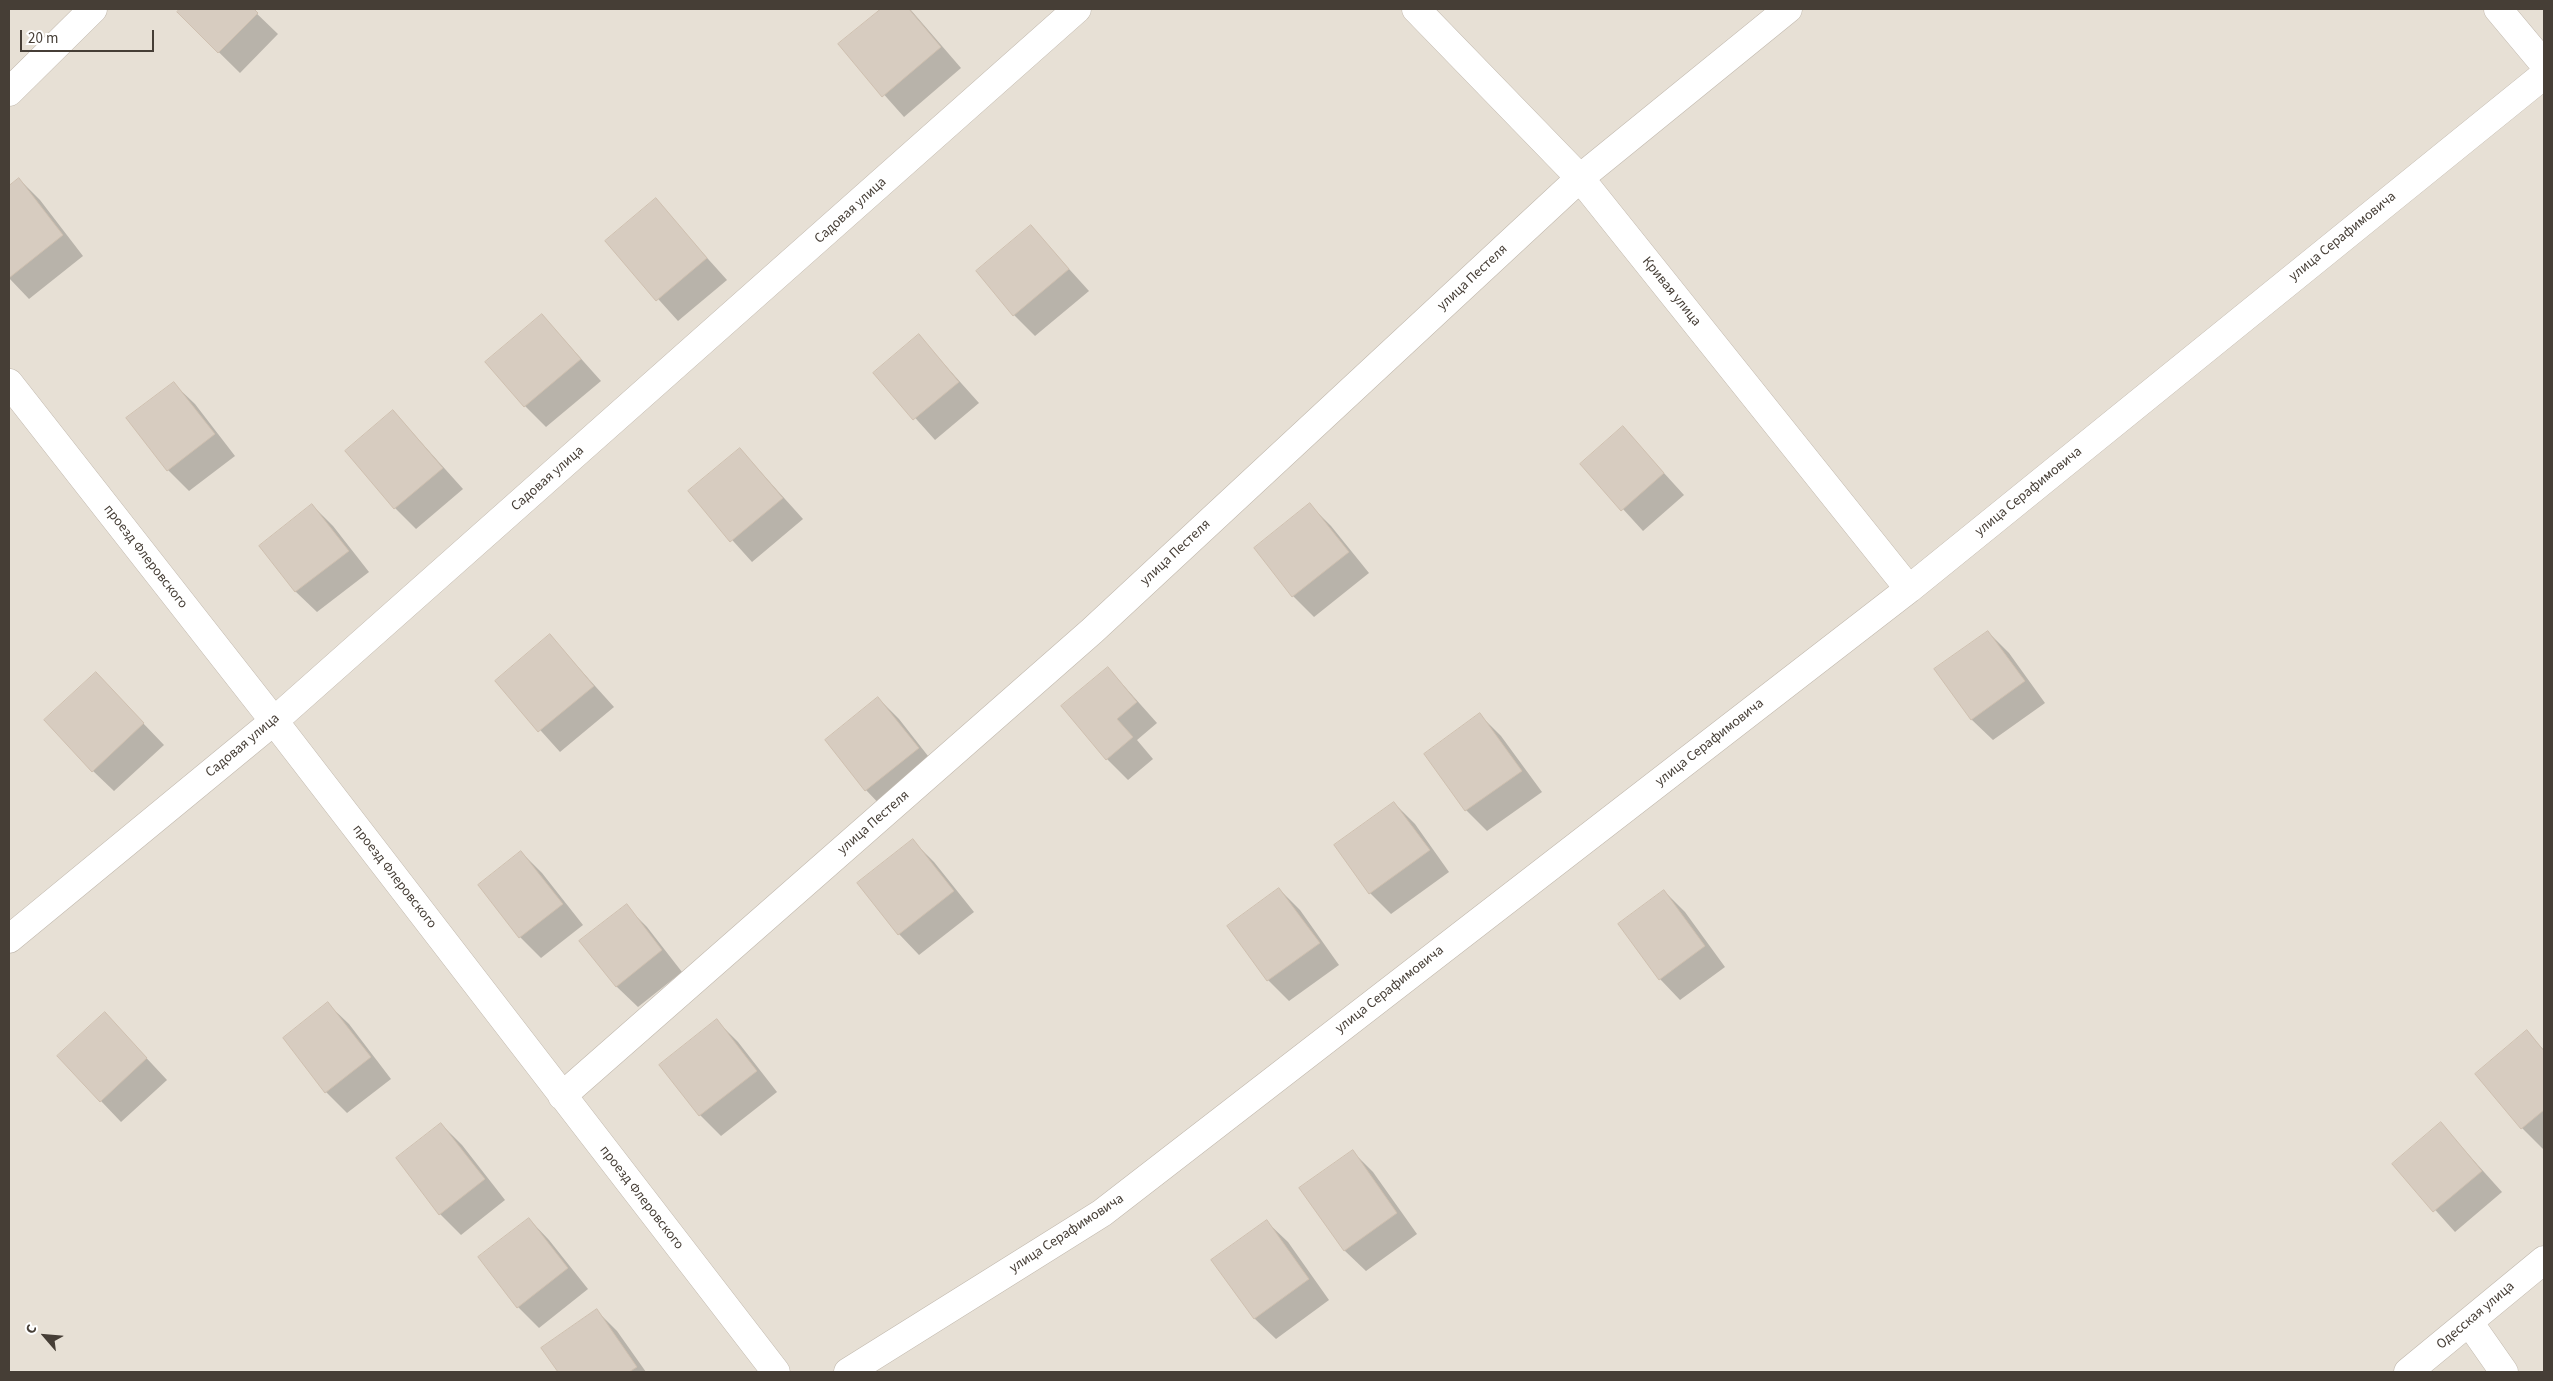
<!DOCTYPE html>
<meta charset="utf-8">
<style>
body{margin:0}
#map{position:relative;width:2553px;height:1381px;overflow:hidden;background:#f3eee7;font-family:"Source Sans 3",sans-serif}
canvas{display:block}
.frame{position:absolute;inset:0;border:10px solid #463e36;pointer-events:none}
.north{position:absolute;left:20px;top:1311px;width:50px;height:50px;-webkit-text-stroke:4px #fff;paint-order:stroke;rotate:297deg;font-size:14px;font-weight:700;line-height:20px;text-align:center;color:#463e36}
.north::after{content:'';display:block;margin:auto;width:18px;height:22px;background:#463e36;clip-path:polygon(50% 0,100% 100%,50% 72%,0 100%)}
.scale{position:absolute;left:20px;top:30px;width:134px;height:22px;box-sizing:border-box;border:2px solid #463e36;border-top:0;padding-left:6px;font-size:15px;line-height:18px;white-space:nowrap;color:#463e36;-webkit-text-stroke:4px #fff;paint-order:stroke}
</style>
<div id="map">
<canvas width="2553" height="1381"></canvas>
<div class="frame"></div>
<div class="north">С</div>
<div class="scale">20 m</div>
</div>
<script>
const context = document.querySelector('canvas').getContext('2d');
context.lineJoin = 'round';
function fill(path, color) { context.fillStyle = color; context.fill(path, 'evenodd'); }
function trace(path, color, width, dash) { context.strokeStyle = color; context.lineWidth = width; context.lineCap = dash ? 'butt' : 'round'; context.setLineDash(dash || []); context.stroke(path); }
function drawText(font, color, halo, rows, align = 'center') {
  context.font = font + ' "Source Sans 3",sans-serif'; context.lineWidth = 4; context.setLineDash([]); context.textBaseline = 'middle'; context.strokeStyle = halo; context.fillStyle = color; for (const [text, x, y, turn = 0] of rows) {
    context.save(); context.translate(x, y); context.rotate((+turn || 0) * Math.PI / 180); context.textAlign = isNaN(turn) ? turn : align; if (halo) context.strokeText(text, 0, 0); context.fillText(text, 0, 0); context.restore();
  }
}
const residential = new Path2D(`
 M9 9H2544V1372H9Z`);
const shadow = new Path2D(`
 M182 9H252L278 34 240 73 178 12Z
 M883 9H910L961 68 904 117 840 45Z
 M19 179 40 200 83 256 29 299 9 278V187Z
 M655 200 727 280 678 321 606 241Z
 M1031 227 1089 291 1035 336 1014 315Z
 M542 315 601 381 546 427 525 406Z
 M919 336 979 403 935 440 875 373Z
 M174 384 195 404 235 456 189 491 168 470 128 419Z
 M393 411 463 489 416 529 395 508Z
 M1623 428 1684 495 1643 531 1582 464Z
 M740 449 803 519 752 562 689 492Z
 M312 505 333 526 369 572 317 612 296 592 261 546Z
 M1310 505 1331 526 1369 573 1314 617 1293 596Z
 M1988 632 2009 653 2045 703 1993 740 1972 720 1936 670Z
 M550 636 614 707 560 752 496 681Z
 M1108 668 1157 723 1137 740 1153 759 1128 780 1107 759Z
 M96 674 164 745 114 791 93 771Z
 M878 698 899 719 939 770 886 811 866 790Z
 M1480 715 1501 736 1542 792 1487 831 1466 810 1425 754Z
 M1394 803 1415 824 1449 872 1391 914 1370 893Z
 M913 841 934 862 974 912 919 955 899 934Z
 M521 852 542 873 583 925 541 958 520 937 480 885Z
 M1279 889 1300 910 1339 965 1289 1001 1268 980 1229 926Z
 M1664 891 1685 912 1725 967 1680 1000 1660 979Z
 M626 906 647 927 682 972 638 1007 617 987 581 941Z
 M328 1004 349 1024 391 1079 347 1113 326 1092 284 1038Z
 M717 1021 738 1042 777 1092 721 1136 700 1115Z
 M2527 1032 2544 1050 2543 1149 2522 1128 2477 1074Z
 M125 1035 167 1080 121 1122 101 1101Z
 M441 1124 462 1145 505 1200 461 1235 440 1214Z
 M2441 1124 2502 1192 2455 1232 2394 1164Z
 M1353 1152 1373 1172 1417 1234 1366 1271 1345 1251 1301 1189Z
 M529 1219 549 1240 588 1289 539 1328 518 1307Z
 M1267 1222 1288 1242 1329 1300 1276 1339 1255 1319 1213 1261Z
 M596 1310 617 1331 646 1372H559L542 1348Z`);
const building = new Path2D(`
 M180 9H254L258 13 218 53 177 12Z
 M881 9H909L941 47 882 97 838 44Z
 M19 178 63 235 9 278V186Z
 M656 198 707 258 656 301 605 241Z
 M1031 225 1069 269 1013 316 976 271Z
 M542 314 581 359 524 407 485 362Z
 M919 334 959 382 913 420 873 373Z
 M174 382 215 434 167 471 126 418Z
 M393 410 443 468 394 509 345 451Z
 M1623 426 1664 473 1621 511 1580 464Z
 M740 448 783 498 730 542 688 491Z
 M1310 503 1349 552 1292 597 1254 548Z
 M312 504 349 551 295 592 259 546Z
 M1988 631 2025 681 1971 720 1934 669Z
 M550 634 594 686 538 732 495 681Z
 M1108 667 1137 702 1117 719 1133 737 1106 760 1061 706Z
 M96 672 144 723 92 772 44 720Z
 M878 697 919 748 865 791 825 740Z
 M1480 713 1522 771 1465 811 1424 754Z
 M1394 802 1430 850 1369 894 1334 845Z
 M913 839 954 891 898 935 857 883Z
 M521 851 563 904 519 938 478 885Z
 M1279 888 1320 943 1267 981 1227 926Z
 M1664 890 1705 946 1659 980 1618 924Z
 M627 904 662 950 616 987 579 941Z
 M328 1002 371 1057 325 1093 283 1038Z
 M105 1012 147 1058 100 1102 57 1056Z
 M717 1019 757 1071 699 1116 659 1065Z
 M2527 1030 2544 1051V1110L2521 1129 2475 1074Z
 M2441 1122 2482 1171 2433 1212 2392 1164Z
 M441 1123 485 1179 439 1215 396 1158Z
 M1353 1150 1397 1213 1344 1251 1299 1188Z
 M529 1218 568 1268 517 1308 478 1257Z
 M1267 1220 1309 1279 1254 1319 1211 1260Z
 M597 1309 637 1367 629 1372H558L541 1348Z`);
const street = new Path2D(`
 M1416 9 1580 178 1909 589
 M2498 9 2544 64
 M9 92 93 9
 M9 383 274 721 776 1372
 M9 939 274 721 1077 9
 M562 1096 1092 631 1580 178 1788 9
 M2469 1322 2504 1372
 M848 1372 1102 1213 1909 589 2544 75
 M2408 1372 2544 1260`);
const streetNames = [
 ["Садовая улица",851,211,-42],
 ["улица Серафимовича",2343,237,-39],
 ["улица Пестеля",1473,278,-43],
 ["Кривая улица",1671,292,51],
 ["Садовая улица",548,479,-41],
 ["улица Серафимовича",2029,492,-39],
 ["улица Пестеля",1176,553,-43],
 ["проезд Флеровского",145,557,52],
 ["улица Серафимовича",1710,743,-38],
 ["Садовая улица",243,746,-40],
 ["улица Пестеля",874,823,-41],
 ["проезд Флеровского",394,877,52],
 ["улица Серафимовича",1390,990,-38],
 ["проезд Флеровского",641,1198,52],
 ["улица Серафимовича",1067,1234,-33],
 ["Одесская улица",2476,1316,-40]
];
fill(residential, '#e7e0d5');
fill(shadow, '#0003');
fill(building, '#d7ccc0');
trace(building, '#cfc0b0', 1);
trace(street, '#c1b8ad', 29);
trace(street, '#fff', 28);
drawText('14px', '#463e36', '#fff', streetNames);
</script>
